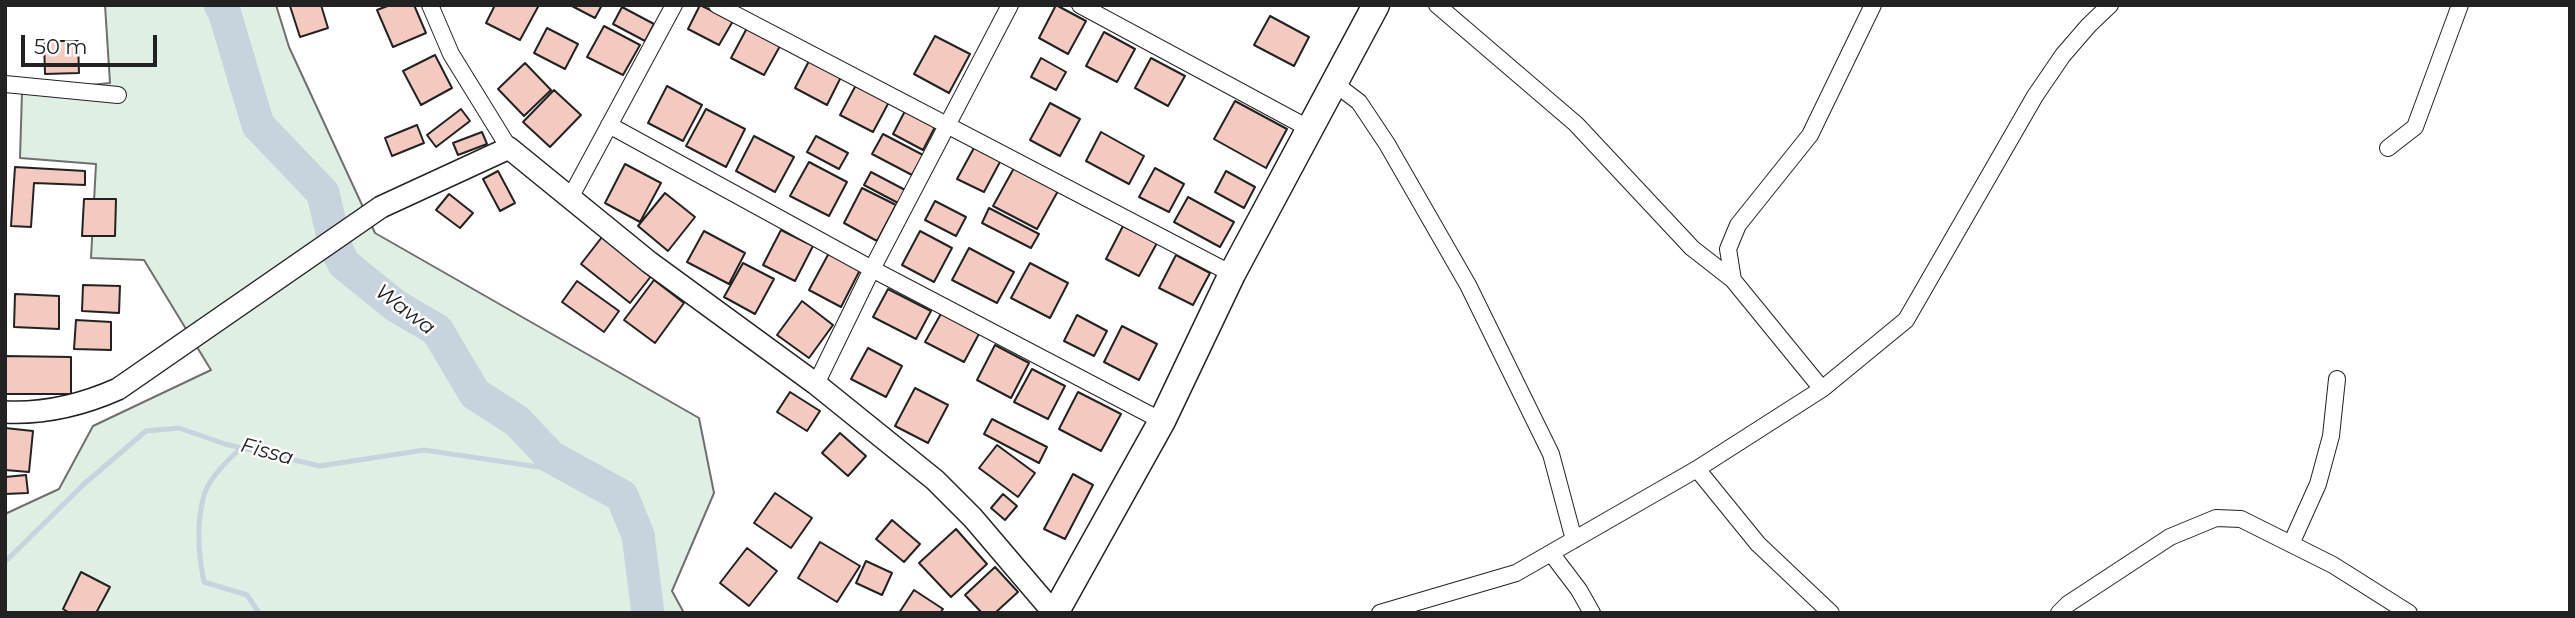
<!DOCTYPE html>
<style>
body{margin:0}
#map{position:relative;width:2575px;height:618px;overflow:hidden;background:#fff;font-family:Montserrat,sans-serif}
canvas{display:block}
.frame{position:absolute;inset:0;border:7px solid #222;pointer-events:none}
.scale{position:absolute;left:21px;top:35px;width:136px;height:32px;box-sizing:border-box;border:4px solid #222;border-top:0;padding-left:9px;font-size:21px;line-height:24px;white-space:nowrap;color:#222;-webkit-text-stroke:5px #fff;paint-order:stroke}
</style>
<div id="map">
<canvas width="2575" height="618"></canvas>
<div class="frame"></div>
<div class="scale">50 m</div>
</div>
<script>
const context = document.querySelector('canvas').getContext('2d');
context.lineJoin = 'round';
function fill(path, color) { context.fillStyle = color; context.fill(path, 'evenodd'); }
function trace(path, color, width, dash) { context.strokeStyle = color; context.lineWidth = width; context.lineCap = dash ? 'butt' : 'round'; context.setLineDash(dash || []); context.stroke(path); }
function drawText(font, color, halo, rows, align = 'center') {
  context.font = font + ' Montserrat,sans-serif'; context.lineWidth = 5; context.setLineDash([]); context.textBaseline = 'middle'; context.strokeStyle = halo; context.fillStyle = color; for (const [text, x, y, turn = 0] of rows) {
    context.save(); context.translate(x, y); context.rotate((+turn || 0) * Math.PI / 180); context.textAlign = isNaN(turn) ? turn : align; if (halo) context.strokeText(text, 0, 0); context.fillText(text, 0, 0); context.restore();
  }
}
const green = new Path2D(`
 M105 5H276L289 47 375 233 699 418 714 493 672 591 684 613H5V514L59 489 93 426 211 370 144 260 91 258 96 164 20 158 22 92 110 83Z`);
const stream = new Path2D(`
 M241 448C228 460 209 478 204 495 196 524 198 553 204 582L247 595 259 613
 M5 562 84 484 146 431 179 428 225 444 320 466 424 450 579 473`);
const river = new Path2D(`
 M220 5 224 11 258 125 323 193 335 246 344 264 396 306 437 330 475 394 517 421 551 457 622 496 638 535 648 613`);
const building = new Path2D(`
 M294 5H321L328 28 300 37 290 6Z
 M390 5H414L426 33 393 47 377 10Z
 M495 5H539L520 40 486 23Z
 M570 5H602L595 18Z
 M700 5 733 21 719 45 688 29Z
 M1056 5 1086 21 1068 54 1039 38Z
 M622 7 654 24 645 41 613 24Z
 M1270 16 1309 37 1294 66 1254 45Z
 M604 26 640 45 623 75 587 57Z
 M547 28 578 44 565 69 534 53Z
 M747 28 780 46 764 75 731 58Z
 M1104 32 1135 49 1117 82 1086 66Z
 M935 36 970 54 949 93 914 74Z
 M44 41H78L79 73 45 74Z
 M435 55 452 88 421 105 403 71Z
 M1041 58 1066 72 1056 90 1031 77Z
 M1151 58 1185 76 1168 106 1135 88Z
 M809 61 841 77 827 105 795 88Z
 M525 63 551 90 524 116 498 89Z
 M856 85 889 102 873 132 840 115Z
 M667 86 702 105 683 141 648 123Z
 M554 90 581 115 550 147 523 122Z
 M1235 101 1287 129 1266 168 1214 139Z
 M1050 103 1080 119 1060 156 1030 140Z
 M461 109 470 121 436 147 427 135Z
 M706 109 745 129 726 167 686 146Z
 M905 111 935 127 923 150 893 134Z
 M417 125 424 143 392 156 385 138Z
 M482 132 487 144 458 155 453 143Z
 M1101 132 1144 156 1129 184 1086 161Z
 M883 134 923 155 912 175 872 154Z
 M754 136 794 157 775 192 736 171Z
 M816 136 848 153 839 169 807 152Z
 M975 146 1001 160 984 192 957 179Z
 M809 162 847 182 829 216 790 196Z
 M625 164 661 183 640 222 605 203Z
 M15 167 85 171V185L34 183 31 227 11 226Z
 M1014 168 1058 191 1037 229 993 206Z
 M1155 168 1184 184 1169 212 1139 197Z
 M498 171 515 203 500 211 483 179Z
 M1226 171 1255 187 1244 208 1215 192Z
 M871 172 907 191 900 204 864 185Z
 M862 188 896 205 877 241 844 223Z
 M665 193 695 217 668 251 638 226Z
 M449 194 473 213 460 228 436 210Z
 M1188 197 1234 222 1220 247 1174 222Z
 M84 199H116L115 236H82Z
 M935 201 966 217 956 236 925 220Z
 M989 208 1039 234 1031 248 982 223Z
 M1123 226 1157 243 1139 276 1106 259Z
 M781 230 813 246 795 281 763 265Z
 M704 231 745 253 729 284 687 262Z
 M920 231 952 248 934 282 902 265Z
 M602 237 652 275 630 303 581 264Z
 M969 248 1014 272 997 303 952 280Z
 M829 253 860 270 841 307 809 290Z
 M1176 255 1210 273 1193 305 1159 288Z
 M743 263 774 279 755 314 724 297Z
 M1030 263 1068 283 1050 318 1011 298Z
 M654 280 684 303 655 343 624 320Z
 M577 281 619 311 604 332 562 302Z
 M83 285 120 286 119 313 82 311Z
 M888 289 931 311 916 339 873 317Z
 M15 294 59 296V329L14 327Z
 M802 301 833 325 809 358 777 335Z
 M942 312 980 332 964 362 925 342Z
 M1077 315 1107 331 1094 356 1064 341Z
 M76 320 111 322V350L74 349Z
 M1122 326 1157 344 1139 380 1104 362Z
 M995 345 1029 363 1011 398 977 380Z
 M868 348 902 366 886 397 851 379Z
 M5 356 71 357V394H5Z
 M1032 369 1065 386 1048 419 1014 402Z
 M915 388 948 405 928 443 895 426Z
 M790 392 820 411 807 431 777 412Z
 M1078 392 1121 414 1101 451 1059 429Z
 M992 419 1047 447 1039 463 984 434Z
 M5 428 33 431 29 472 5 470Z
 M840 433 866 456 848 476 822 453Z
 M997 445 1035 473 1018 497 979 468Z
 M1073 474 1093 485 1065 539 1044 529Z
 M26 475 28 493 5 494V477Z
 M775 493 812 518 791 548 754 523Z
 M1003 494 1017 506 1005 520 991 508Z
 M892 520 920 544 904 562 876 539Z
 M956 529 987 564 951 597 919 563Z
 M820 542 860 566 837 602 798 578Z
 M747 548 777 571 749 606 720 583Z
 M866 561 892 573 882 595 856 583Z
 M995 567 1018 592 995 613H982L965 595Z
 M81 572 110 587 96 613H70L63 609Z
 M914 590 943 609 940 613H899Z`);
const minor = new Path2D(`
 M430 5 451 54 509 148
 M717 5 1232 274
 M1080 5 1310 129
 M1437 5 1576 124 1692 248 1733 280
 M1334 83 1359 102 1387 144 1468 285 1551 454 1574 540
 M5 84 118 95
 M609 125 872 269 1162 421
 M2388 148 2415 127 2460 5
 M570 198 674 5
 M816 384 872 269 1010 5
 M1822 389 1733 280 1728 249 1738 225 1810 135 1873 5
 M1697 469 1758 544 1831 613
 M2291 544 2318 484 2331 436 2337 379
 M1551 553 1579 590 1592 613
 M1380 613 1516 573 1697 469 1822 389 1906 320 2035 96 2063 55 2089 25 2110 5
 M2059 613 2068 604 2170 537 2216 518 2241 519 2333 565 2409 613`);
const tertiary = new Path2D(`
 M5 412C46 414 82 405 118 389L381 207 509 148 649 262 816 384 935 480 973 518 1054 613`);
const primary = new Path2D(`
 M1055 613 1162 421 1232 274 1376 5`);
const waterNames = [
 ["Wawa",405,310,37],
 ["Fissa",267,452,15]
];
fill(green, '#e0efe3');
trace(green, '#6f6f6f', 2);
trace(stream, '#c7d3dd', 5);
trace(river, '#c7d3dd', 33);
fill(building, '#f3c9c0');
trace(building, '#222', 2);
trace(minor, '#222', 18);
trace(tertiary, '#222', 24);
trace(primary, '#222', 29);
trace(minor, '#fff', 16);
trace(tertiary, '#fff', 21);
trace(primary, '#fff', 26);
drawText('italic 21px', '#222', '#fff', waterNames);
</script>
